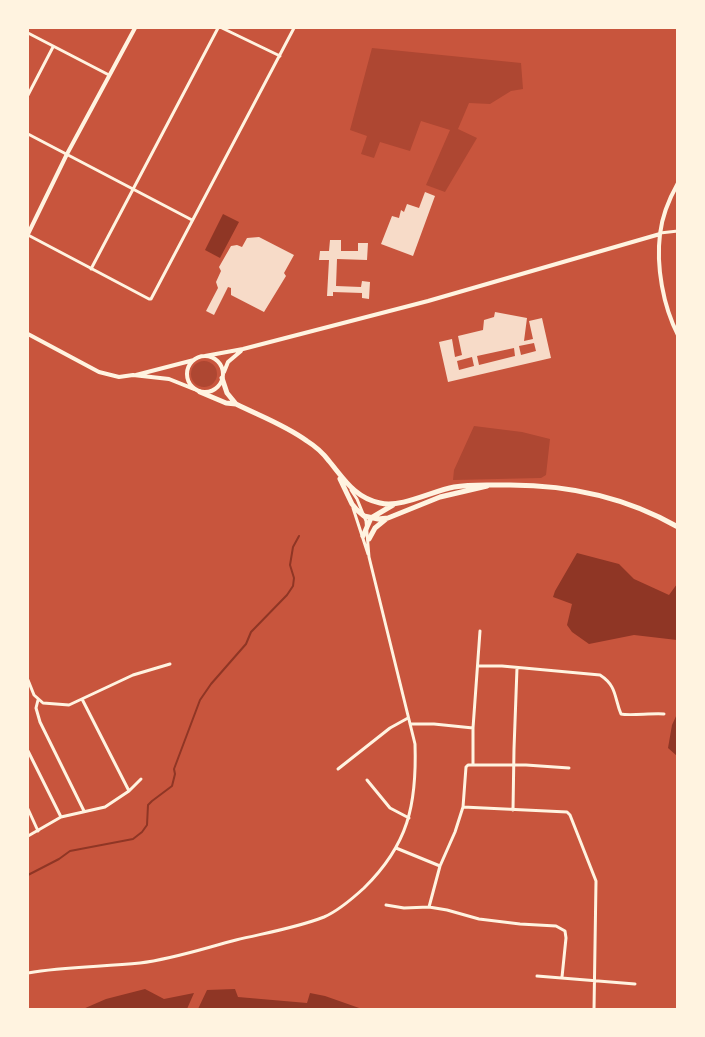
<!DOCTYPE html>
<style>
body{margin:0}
#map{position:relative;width:705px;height:1037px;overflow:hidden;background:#c8553d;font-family:Signika,sans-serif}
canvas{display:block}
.frame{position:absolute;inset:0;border:29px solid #fff3e0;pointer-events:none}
</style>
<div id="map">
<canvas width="705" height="1037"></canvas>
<div class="frame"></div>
</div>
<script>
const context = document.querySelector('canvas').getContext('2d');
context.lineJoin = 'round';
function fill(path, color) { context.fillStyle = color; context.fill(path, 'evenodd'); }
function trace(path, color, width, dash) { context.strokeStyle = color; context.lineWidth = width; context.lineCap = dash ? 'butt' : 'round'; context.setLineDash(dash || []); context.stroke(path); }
const green = new Path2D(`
 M372 48 521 63 523 89 511 91 490 104 469 103 458 129 477 138 445 192 426 185 450 130 421 121 410 151 380 142 374 158 361 154 367 136 350 130Z
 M191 374a13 13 0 1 1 26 0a13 13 0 1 1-26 0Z
 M474 426 522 432 550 439 546 475 541 478 453 480 454 470Z`);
const water = new Path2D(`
 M223 214 239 222 220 258 205 250Z
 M577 553 619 564 634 579 669 595 677 584V640L634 635 589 644 572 632 567 625 572 604 553 597 555 591Z
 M677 714V756L668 748 672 725Z
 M145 989 164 999 194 993 187 1009H83L106 999Z
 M235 989 238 997 307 1003 310 993 325 996 362 1009H198L207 990Z`);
const stream = new Path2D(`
 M28 875 59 859 70 851 133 839 142 832 147 825 148 805 152 801 172 786 175 774 174 769 200 700 211 684 246 644 251 632 287 595 293 586 294 578 290 565 293 547 299 536`);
const building = new Path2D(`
 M425 192 435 196 413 256 381 244 392 216 399 218 401 210 404 212 407 204 419 208Z
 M259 237 294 255 284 273 286 276 264 312 231 295V288L228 287 214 315 206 311 218 288 216 282 221 271 219 267 231 246 237 245 242 247 247 238Z
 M330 240H341V251H358V243H368L367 260 337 259 336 286 361 287 362 281 370 282 369 299 362 298V293L333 292V296H327L329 260H319L320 251H329Z
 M495 312 527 318 524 341 533 339 529 321 542 318 551 358 448 382 439 342 452 339 455 357 462 355 458 336 483 330 484 320 494 317ZM534 343 536 351 521 355 519 346ZM514 348 515 356 479 365 477 356ZM472 357 474 366 459 370 457 361Z`);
const minor = new Path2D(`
 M222 28 280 56
 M28 33 109 75
 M28 95 53 47
 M28 134 192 220
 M660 233 678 231
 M28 235 149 299H151L294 28
 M91 269 218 28
 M353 508 368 554
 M478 666H502L600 675C617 686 614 697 621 714 629 716 652 713 664 714
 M28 680 34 695 43 703 69 705 133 675 170 664
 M82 699 129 791
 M38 700 36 708 40 722 84 811
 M410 724H434L473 728V765H526L569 768
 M473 728 480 631
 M28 751 61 817
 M473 765H468L466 767 463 807 567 812 570 815 596 881 594 1010
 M338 769 390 728 408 718
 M367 780 390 808 409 818
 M28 809 38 831
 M513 810 514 749 517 668
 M28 836 61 817 105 807 129 791 141 779
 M396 848 440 866 429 907 447 910 479 919 520 924 556 926 565 931 566 938 562 977
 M440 866 455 832 463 807
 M386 905 404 908 429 907
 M28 973C65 966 103 967 140 963 173 959 205 948 236 940 265 933 296 928 324 917 338 911 352 899 364 888 408 845 417 805 415 744L369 557 366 521 357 499 351 490
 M537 976 635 984`);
const tertiary = new Path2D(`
 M678 183C669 199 662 216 660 234 656 266 663 306 678 335
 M28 234 67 154 135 28
 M28 334 99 372 119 377 133 375 169 379 194 389
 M187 374a18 18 0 1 1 36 0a18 18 0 1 1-36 0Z
 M205 356 243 349 428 301 660 234
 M224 372 228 362 241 351
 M136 375 194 360`);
const primary = new Path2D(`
 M222 378 227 393 236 404
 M200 392 226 403 236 404C260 416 285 425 307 441 315 446 323 453 329 461 344 479 355 498 380 503 402 508 432 491 454 487 470 484 486 485 503 485 564 484 624 496 678 527
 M340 479 352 504 357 510 364 516 378 519 388 518 440 497 487 486
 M363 536 371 518 393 505
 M369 539 375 528 386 519`);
fill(green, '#ae4732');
fill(water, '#8f3625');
trace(stream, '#8f3625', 2);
fill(building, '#f7dbc8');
trace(minor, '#fff3e0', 3);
trace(tertiary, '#fff3e0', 4);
trace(primary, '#fff3e0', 5);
</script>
